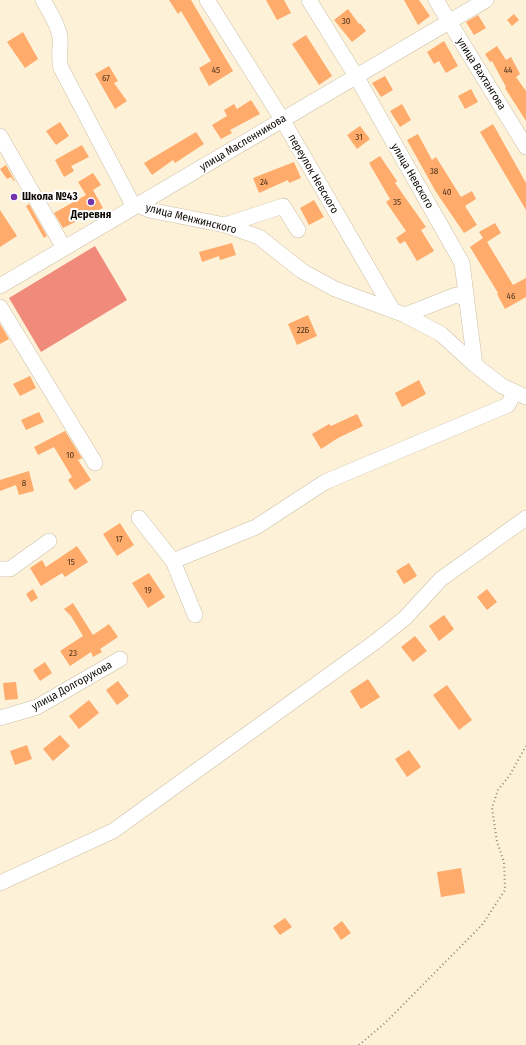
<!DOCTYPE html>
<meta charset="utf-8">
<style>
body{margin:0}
canvas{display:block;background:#fdf1d7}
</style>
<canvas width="526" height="1045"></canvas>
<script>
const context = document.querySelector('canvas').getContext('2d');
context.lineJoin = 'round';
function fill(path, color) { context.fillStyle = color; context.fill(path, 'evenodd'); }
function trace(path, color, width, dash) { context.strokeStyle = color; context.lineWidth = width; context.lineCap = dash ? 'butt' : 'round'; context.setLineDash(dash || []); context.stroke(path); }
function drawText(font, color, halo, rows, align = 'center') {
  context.font = font + ' "Fira Sans Condensed",sans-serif'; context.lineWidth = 4; context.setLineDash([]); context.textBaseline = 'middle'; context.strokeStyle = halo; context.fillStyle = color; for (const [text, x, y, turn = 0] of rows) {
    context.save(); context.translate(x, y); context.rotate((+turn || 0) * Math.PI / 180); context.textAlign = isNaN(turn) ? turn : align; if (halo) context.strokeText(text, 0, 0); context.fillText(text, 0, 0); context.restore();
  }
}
const forest = new Path2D(`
 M95 246 127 300 41 352 9 298Z`);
const building = new Path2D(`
 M169 0H191L233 71 209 86 199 68 211 61 181 11 178 14Z
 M266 0H284L291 13 277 20Z
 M404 0H419L430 16 418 25Z
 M348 9 359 24 360 23 366 31 352 42 334 20Z
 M514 14 519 20 512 26 507 20Z
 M478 15 486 28 474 35 466 22Z
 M23 32 38 59 25 68 7 42Z
 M306 35 332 76 319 85 292 44Z
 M444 41 458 66 446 73 439 61 434 64 427 52Z
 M497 46 506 60 511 57 520 74 516 77 526 91V121L505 88 506 87 492 61 490 62 485 54Z
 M109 66 118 81 114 83 127 101 115 109 95 74Z
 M385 76 393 90 381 97 372 83Z
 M471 89 478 102 465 109 458 96Z
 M251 100 260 114 230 130 232 133 221 139 212 125 227 116 224 110 234 104 237 109Z
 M402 104 411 120 400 127 390 111Z
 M60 122 69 136 56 145 46 131Z
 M493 124 526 183V210L480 132Z
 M360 126 370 139 357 149 347 135Z
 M196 132 204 144 175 163 173 160 152 175 144 163Z
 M418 134 432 160 436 157 461 197 472 191 476 199 465 206 477 225 464 233 436 192 407 140Z
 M82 145 89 157 71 166 74 171 64 177 55 160Z
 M380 156 397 181 395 183 426 227 421 230 434 251 417 261 405 241 400 244 396 238 406 231 386 202 390 199 369 163Z
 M294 162 301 178 289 183 288 180 259 193 253 178Z
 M6 165 15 181H14L11 177 7 179 0 169Z
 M93 173 101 185 93 190 103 208 63 228 54 213 86 195 78 182Z
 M314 200 324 217 309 225 300 208Z
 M29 204 47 236 44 238 26 206Z
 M0 210 17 236 0 247Z
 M495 223 501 233 487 242 513 285 526 278V297L505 309 497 294 498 293 470 247 483 238 479 232Z
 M232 243 236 255 220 260 219 256 202 262 199 252Z
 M308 315 317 336 297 345 288 324Z
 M0 324 9 339 0 344Z
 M30 376 36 388 20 396 13 384Z
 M419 380 426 394 402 407 395 393Z
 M39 412 44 422 26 430 21 420Z
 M357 414 363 426 338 438 321 449 312 434 329 424 331 426Z
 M65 431 82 458 78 460 91 480 75 490 68 480 72 477 54 447 38 455 34 447Z
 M29 471 34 491 19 495 16 485 0 491V480Z
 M120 523 134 545 117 556 103 534Z
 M77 546 88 562 65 577 62 573 41 586 30 568 42 560 46 567Z
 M409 563 417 576 404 584 396 571Z
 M149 573 165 597 148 608 132 583Z
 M33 589 38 598 31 602 26 594Z
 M487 589 497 602 487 610 477 597Z
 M73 603 93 635 109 624 118 637 100 649 102 652 93 657 91 652 70 666 60 651 83 636 71 616 64 609Z
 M444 615 454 629 439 641 429 626Z
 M415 636 427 651 413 662 401 647Z
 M45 662 52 673 40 681 33 670Z
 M368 679 380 697 361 709 350 691Z
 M118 681 129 696 117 705 106 690Z
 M16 682 18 699 5 700 3 683Z
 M447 685 472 720 459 730 433 695Z
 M89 700 99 713 79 729 69 716Z
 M60 735 70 746 53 761 43 749Z
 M27 745 32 759 15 765 10 751Z
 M409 750 421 767 407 777 395 759Z
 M461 868 465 893 441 897 437 872Z
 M285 918 292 927 280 935 273 926Z
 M342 921 351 933 341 940 333 928Z`);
const path = new Path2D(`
 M359 1045 385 1023 482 925 505 890 504 862 497 842 492 808 498 790 510 775 526 746`);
const minor = new Path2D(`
 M43 0C49 11 58 24 60 37 61 48 58 57 61 68L134 207
 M207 0 282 119 392 309
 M309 0 356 76 462 263 475 365
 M436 0 526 147
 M0 136 64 248
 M138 205 149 210 225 225 259 237 302 271 335 289 405 315 441 334 475 365 502 386 526 397
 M225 225 283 206 298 230
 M0 286 486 0
 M0 307 95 463
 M405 315 456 295 467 299
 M139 518 173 561 256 527 325 482 508 405 514 393
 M173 561 195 615
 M0 569H10L49 541
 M0 718 37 707 120 659
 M0 883 113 831 375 642 405 618 441 579 526 518`);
const markers = [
 [14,197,4,"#7433a8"],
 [91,202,4,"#7433a8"]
];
const numberNames = [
 ["30",346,21],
 ["45",216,70],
 ["44",508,70],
 ["67",106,78],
 ["31",359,137],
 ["38",434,171],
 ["24",264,182],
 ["40",447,192],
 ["35",397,202],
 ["46",511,296],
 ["22Б",303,330],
 ["10",70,455],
 ["8",24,483],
 ["17",119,539],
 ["15",71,562],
 ["19",148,590],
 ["23",73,653]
];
const streetNames = [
 ["улица Вахтангова",481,74,58],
 ["улица Масленникова",243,143,-31],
 ["переулок Невского",313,174,60],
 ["улица Невского",412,176,60],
 ["улица Менжинского",191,219,14],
 ["улица Долгорукова",72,686,-29]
];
const poiNames = [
 ["Школа №43",22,197],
 ["Деревня",91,215,"center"]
];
fill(forest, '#f08b7c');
fill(building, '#feab6b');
trace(minor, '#cbbfa6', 16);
trace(path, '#8f8776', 2, [1, 3]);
trace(minor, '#fff', 15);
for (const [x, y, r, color] of markers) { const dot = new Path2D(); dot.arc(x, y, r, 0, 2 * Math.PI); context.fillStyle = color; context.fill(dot); trace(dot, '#fff', 1.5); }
drawText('9px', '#4b331e', null, numberNames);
drawText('11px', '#0f0b04', '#fff', streetNames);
drawText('bold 11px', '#0f0b04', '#fff', poiNames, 'left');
</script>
